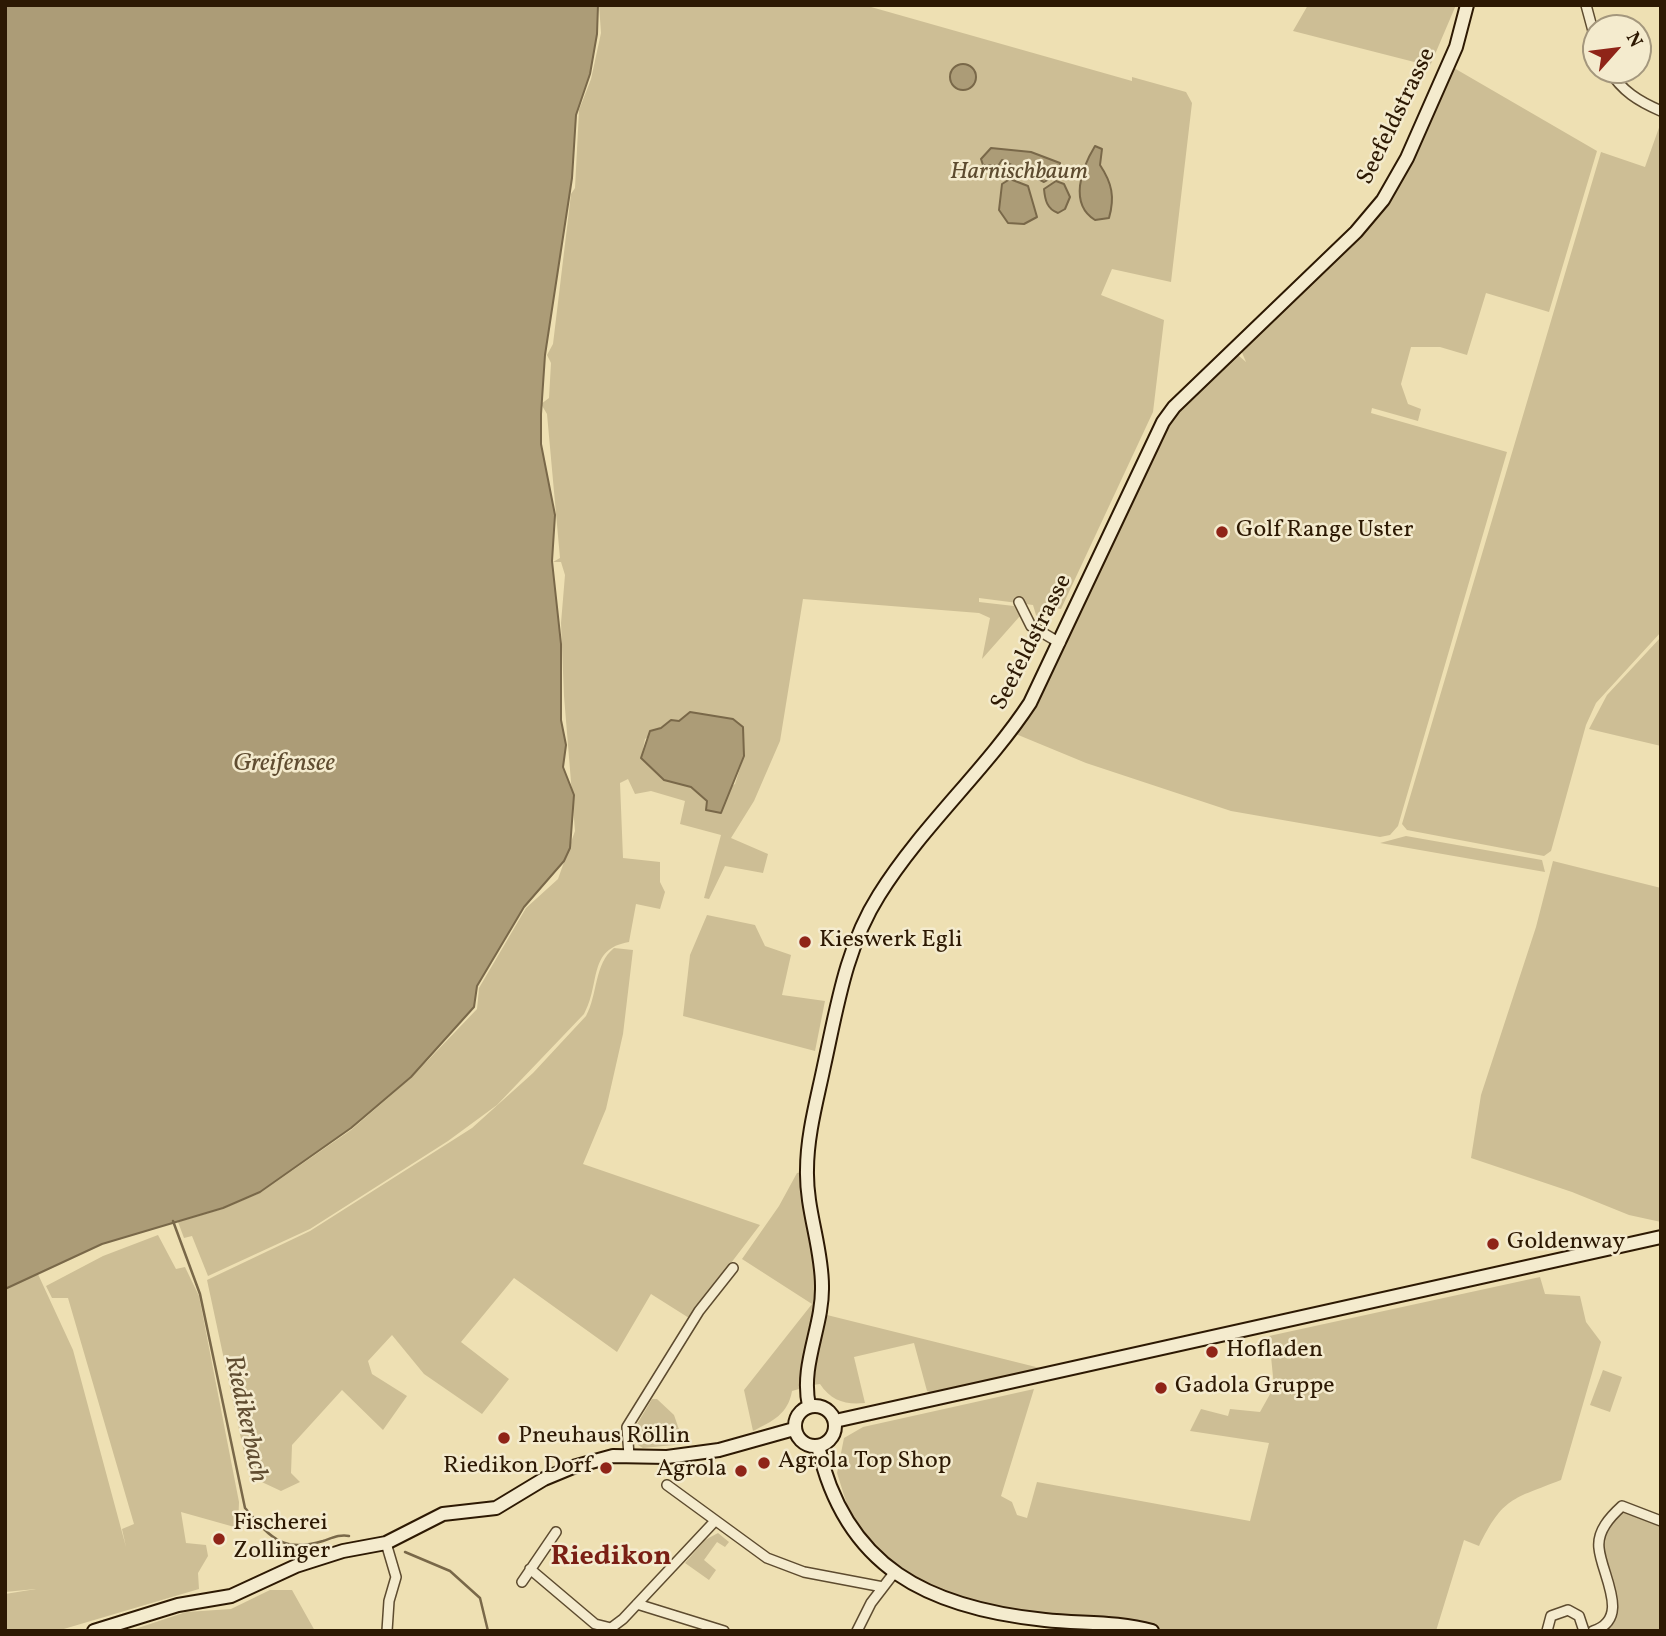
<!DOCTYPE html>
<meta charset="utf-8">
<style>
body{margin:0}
#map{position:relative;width:1666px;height:1636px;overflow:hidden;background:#eee0b3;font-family:Vollkorn,serif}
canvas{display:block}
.frame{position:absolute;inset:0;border:7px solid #2d1903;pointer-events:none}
.north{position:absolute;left:1582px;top:14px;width:70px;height:70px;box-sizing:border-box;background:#f4ebce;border:2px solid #a4977d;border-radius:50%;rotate:62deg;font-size:19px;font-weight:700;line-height:28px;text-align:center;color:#2d1903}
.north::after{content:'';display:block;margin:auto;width:24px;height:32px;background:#8f2418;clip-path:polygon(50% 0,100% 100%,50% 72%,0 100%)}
</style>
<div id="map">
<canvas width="1666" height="1636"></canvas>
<div class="frame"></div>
<div class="north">N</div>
</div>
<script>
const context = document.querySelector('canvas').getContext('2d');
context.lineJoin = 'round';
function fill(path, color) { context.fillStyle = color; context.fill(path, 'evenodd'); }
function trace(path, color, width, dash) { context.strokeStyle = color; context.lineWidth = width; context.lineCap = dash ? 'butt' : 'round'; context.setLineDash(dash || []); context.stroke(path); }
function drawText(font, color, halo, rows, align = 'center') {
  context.font = font + ' Vollkorn,serif'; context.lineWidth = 5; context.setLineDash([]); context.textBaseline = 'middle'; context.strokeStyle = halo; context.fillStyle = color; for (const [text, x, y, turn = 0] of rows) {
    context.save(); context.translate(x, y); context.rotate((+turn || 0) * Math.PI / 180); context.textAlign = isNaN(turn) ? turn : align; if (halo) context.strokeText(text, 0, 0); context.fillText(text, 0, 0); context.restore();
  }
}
const green = new Path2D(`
 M599 5H864L1132 81V77L1186 92 1192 103 1171 282 1112 269 1101 295 1164 320 1153 412 1061 609 1054 608 1042 620 1036 615 1033 605 979 598V602L1014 606 1020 616 982 659 990 618 979 613 803 599 780 741 754 801 731 838 768 854 763 873 725 866 709 899 704 898 721 835 680 824 685 801 651 791 635 794 628 779 620 783 623 858 660 862V882L665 892 660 909 636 904 629 942C587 949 601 984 584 1014L497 1105 448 1141 310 1229 208 1276 192 1236 184 1238 178 1222 222 1209 260 1193 351 1130 411 1078 477 1009 479 988 526 908 558 879 575 831 564 696 561 623 565 575 561 562H553L560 558 547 414 541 404 549 398 551 363 547 355 553 344 571 194 575 188 579 110 591 79 601 33ZM671 720 743 727 744 756 735 784 707 801 691 787 664 780 641 759 645 739Z
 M1308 5H1456L1430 66 1293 31Z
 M1454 68 1597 151 1549 312 1486 293 1467 355 1440 347H1411L1401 384 1408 404 1421 409 1418 421 1372 408 1371 413 1507 452 1398 826 1390 835 1380 837 1231 811 1086 763 1011 732 1163 422 1231 349 1246 362 1240 348 1378 217 1412 164Z
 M1661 122V632L1596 703 1586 725 1551 851 1544 856 1407 830 1402 824 1601 152 1645 167Z
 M1661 637V746L1589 729 1607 695Z
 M1406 836 1542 860 1545 872 1380 843Z
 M1553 861 1661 888V1222L1629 1215 1572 1192 1471 1158 1481 1095 1536 927Z
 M707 915 755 925 765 946 791 955 782 995 825 1001 815 1051 683 1016 690 955Z
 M614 948 633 950 623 1034 606 1109 583 1164 760 1225 689 1318 651 1294 617 1352 514 1278 461 1342 509 1379 482 1414 424 1374 392 1335 368 1361 372 1374 407 1396 383 1430 342 1390 292 1445 291 1473 300 1482 281 1491 249 1476 207 1280 310 1231 472 1128 533 1073 586 1016C598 994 594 964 614 948Z
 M802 1172 805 1220 818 1287 815 1319 799 1389 792 1391C788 1414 773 1421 753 1431L744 1390 812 1304 742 1259 779 1206 797 1173Z
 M158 1235 176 1269 185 1267 199 1296 239 1502 238 1528 181 1512 186 1543 206 1545 208 1556 198 1573 199 1589 57 1631H5V1594L36 1589 5 1592V1289L37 1272 73 1350 126 1547 122 1529 134 1524 68 1298H52L46 1286 103 1256Z
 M1540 1277 1545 1294 1580 1296 1586 1322 1601 1342 1561 1480C1513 1499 1503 1497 1479 1546L1464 1540 1436 1631H1152L954 1603 896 1568 866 1537 848 1508 837 1473 844 1438 863 1427 1034 1389 1001 1496 1012 1502 1017 1515 1027 1518 1037 1482 1250 1521 1269 1443 1190 1431 1201 1409 1228 1416 1230 1409 1260 1412 1274 1387 1269 1336Z
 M827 1315 1044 1369 934 1394 927 1391 914 1343 854 1357 865 1403C846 1405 831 1401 820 1384L813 1385 814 1364Z
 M1603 1370 1622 1377 1610 1412 1590 1405Z
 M652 1399H657L674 1415 684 1444 643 1448 635 1443 633 1431Z
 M1622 1506 1661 1521V1631H1601L1612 1614 1601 1533Z
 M718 1533 729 1542 725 1547 717 1542 704 1560 716 1570 709 1580 685 1563 705 1540Z
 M270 1590H292L315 1631H129L186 1612 231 1609Z`);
const water = new Path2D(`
 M5 5H598L597 34 590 74 576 115 572 178 545 355 541 414V444L555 515 552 561 561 644V720L566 745 563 767 574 795 570 848 564 861 524 907 477 986 474 1007 411 1077 351 1128 260 1192 223 1208 102 1244 5 1289Z
 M950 77a13 13 0 1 1 26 0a13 13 0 1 1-26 0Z
 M1095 146 1102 149 1100 165C1112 183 1115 197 1109 218L1095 220C1069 204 1081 169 1095 146Z
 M991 148 1031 152 1060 163V173L1044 182 1002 160 998 166 983 165 981 159Z
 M1010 179 1028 186 1037 217 1024 224 1008 223 999 210 1002 184Z
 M1056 181 1064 184 1070 197 1065 209 1058 213C1047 209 1045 200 1044 189Z
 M690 712 733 719 743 727 744 756 721 813 706 810 707 801 691 787 664 780 641 758 650 731 661 728 671 720 679 721Z`);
const stream = new Path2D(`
 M173 1221 200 1294 245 1508C271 1538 282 1553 323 1541 332 1538 340 1534 349 1536
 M405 1552 450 1571 480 1598 488 1631`);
const street = new Path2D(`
 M1586 5 1596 42
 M1609 70C1622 91 1638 101 1661 111
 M1019 602 1031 626 1060 643
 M629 1456 627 1427 699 1311 733 1268
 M667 1485 767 1558 804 1572 883 1587
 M386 1543 396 1577 389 1601 387 1631
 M530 1569 595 1624 611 1628 623 1619 714 1522
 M522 1582 556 1532
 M637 1604 724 1631
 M857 1631 871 1603 894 1573
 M1547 1631 1551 1616 1568 1610 1579 1616 1584 1631
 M1593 1631C1632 1619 1601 1574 1599 1548 1597 1531 1610 1517 1622 1506L1661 1521`);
const secondary = new Path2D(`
 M795 1426a20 20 0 1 1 40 0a20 20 0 1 1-40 0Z
 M809 1406C800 1364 823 1327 822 1286 822 1247 806 1210 807 1170 807 1135 817 1100 824 1066 837 1007 846 947 879 895 922 826 985 771 1030 703L1163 422 1174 407 1356 232 1383 200 1407 158 1456 47 1467 5
 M835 1421 1661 1237
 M818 1446C845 1568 929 1608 1045 1620 1080 1624 1117 1621 1152 1631
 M94 1631 178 1605 231 1596 296 1566 343 1551 386 1543 443 1514 496 1508 544 1479 573 1467 613 1456 667 1457 719 1450 794 1429`);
const markers = [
 [1222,532,7,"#8f2418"],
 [805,942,7,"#8f2418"],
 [1493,1244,7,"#8f2418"],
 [1212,1352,7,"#8f2418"],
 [1161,1388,7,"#8f2418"],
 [504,1438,7,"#8f2418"],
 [764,1463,7,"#8f2418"],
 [606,1468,7,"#8f2418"],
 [741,1471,7,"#8f2418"],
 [219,1539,7,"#8f2418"]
];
const streetNames = [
 ["Seefeldstrasse",1398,117,-64],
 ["Seefeldstrasse",1033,643,-63]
];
const parkNames = [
 ["Harnischbaum",1019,174]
];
const poiNames = [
 ["Golf Range Uster",1236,532],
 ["Kieswerk Egli",819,942],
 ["Goldenway",1507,1244],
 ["Hofladen",1226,1352],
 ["Gadola Gruppe",1175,1388],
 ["Pneuhaus Röllin",518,1438],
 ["Agrola Top Shop",778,1463],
 ["Riedikon Dorf",592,1468,"right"],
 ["Agrola",727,1471,"right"],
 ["Fischerei",233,1525],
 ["Zollinger",233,1553]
];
const waterNames = [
 ["Greifensee",284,765],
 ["Riedikerbach",244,1419,78]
];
const quarterNames = [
 ["Riedikon",611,1559]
];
fill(green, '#cdbe95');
fill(water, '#ac9c77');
trace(water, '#796849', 2);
trace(stream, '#796849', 2.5);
trace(street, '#5d4b2f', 12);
trace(secondary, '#2d1903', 16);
trace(street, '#f4ebce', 9);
trace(secondary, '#f4ebce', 12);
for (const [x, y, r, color] of markers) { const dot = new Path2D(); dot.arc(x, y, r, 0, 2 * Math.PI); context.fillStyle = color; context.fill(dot); trace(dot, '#f4ebce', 2.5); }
drawText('24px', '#2d1903', '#f4ebce', streetNames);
drawText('italic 24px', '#5d4b2f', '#f4ebce', parkNames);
drawText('24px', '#2d1903', '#f4ebce', poiNames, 'left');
drawText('italic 26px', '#604d31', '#f4ebce', waterNames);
drawText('bold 28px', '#7a1f14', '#f4ebce', quarterNames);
</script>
